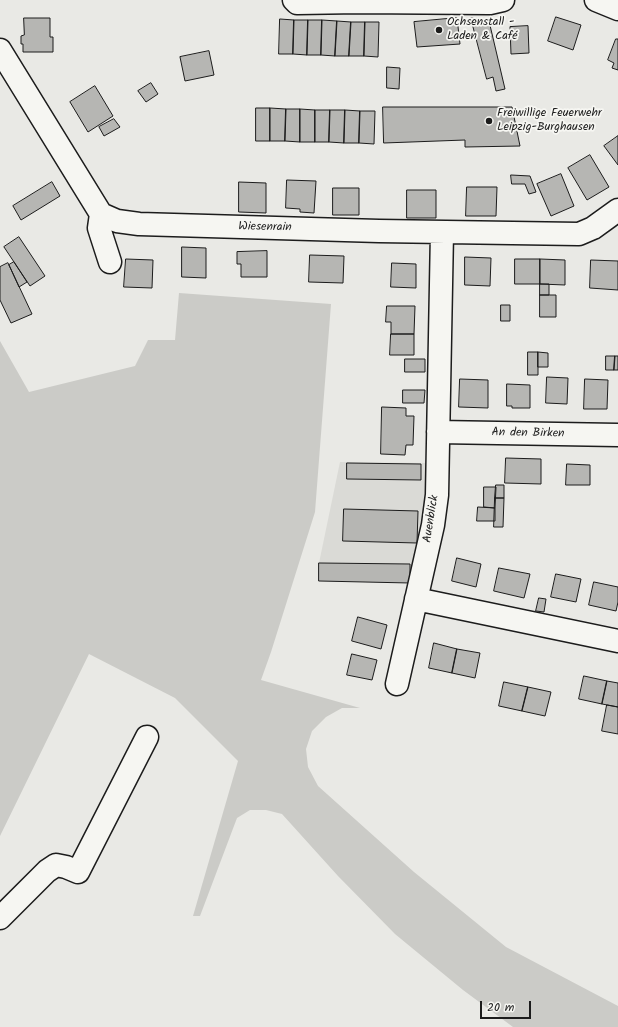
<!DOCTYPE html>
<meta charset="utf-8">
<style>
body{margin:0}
#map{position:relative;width:618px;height:1027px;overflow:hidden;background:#e9e9e5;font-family:Kalam,sans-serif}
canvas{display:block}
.scale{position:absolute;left:480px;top:1001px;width:51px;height:18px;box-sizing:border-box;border:2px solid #1c1c1c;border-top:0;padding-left:5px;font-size:12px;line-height:14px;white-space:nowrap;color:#1c1c1c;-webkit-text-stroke:3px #f6f6f2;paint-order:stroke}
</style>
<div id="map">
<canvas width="618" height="1027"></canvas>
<div class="scale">20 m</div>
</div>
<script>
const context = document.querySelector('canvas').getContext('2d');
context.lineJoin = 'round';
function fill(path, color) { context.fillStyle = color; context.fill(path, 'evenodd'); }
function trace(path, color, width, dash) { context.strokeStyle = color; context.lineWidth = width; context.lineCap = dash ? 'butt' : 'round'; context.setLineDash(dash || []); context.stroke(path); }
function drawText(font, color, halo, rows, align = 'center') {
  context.font = font + ' Kalam,sans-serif'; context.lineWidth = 3.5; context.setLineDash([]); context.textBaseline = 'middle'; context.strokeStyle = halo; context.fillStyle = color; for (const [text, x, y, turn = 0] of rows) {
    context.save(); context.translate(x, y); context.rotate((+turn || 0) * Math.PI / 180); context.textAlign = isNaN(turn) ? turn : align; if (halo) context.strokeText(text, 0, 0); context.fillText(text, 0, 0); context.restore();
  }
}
const built = new Path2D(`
 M340 462 427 463 426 510 414 583 319 581V563Z`);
const green = new Path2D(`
 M179 293 331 304 315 512 271 652 261 680 360 708H342L326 717 312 731 306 749 308 767 318 786 414 872 506 947 618 1006V1027H513L463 990 395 934 338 876 282 814 266 810H250L237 818 200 916H193L238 761 175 698 89 654 0 836V341L29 392 135 366 148 340H175Z`);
const building = new Path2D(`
 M556 17 581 25 573 50 548 41Z
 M24 18H50V37H53V52H23V44H21V36L24 35Z
 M457 18 460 44 417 47 414 22Z
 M471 18 489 21 505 89 496 91 493 77 487 79Z
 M280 19 294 20 293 54H279Z
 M294 20H308L307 55 293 54Z
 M308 20H322L321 55H307Z
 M322 20 337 21 335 56 321 55Z
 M337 21 351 22 349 56H335Z
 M351 22H365L364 56H349Z
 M365 22H379L378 57 364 56Z
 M528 26 529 53 511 54 510 27Z
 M616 39H618V70L612 68 614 63 608 60Z
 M209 51 214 75 185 81 180 57Z
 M387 67 400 68 399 89 387 88Z
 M151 83 158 94 146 102 138 91Z
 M95 86 113 116 88 132 70 102Z
 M383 107H512L520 146 465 147V140L384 143Z
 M256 108H270V141H256Z
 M270 108 286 109 285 141H270Z
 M286 109H300V142L285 141Z
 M300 109 315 110V142H300Z
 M315 110H330L329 142H315Z
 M330 110H345L344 143 329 142Z
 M345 110 360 111 359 143H344Z
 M360 111H375L374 144 359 143Z
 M114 119 120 127 104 136 99 127Z
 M618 136V165L604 146Z
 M590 155 609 187 587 200 568 168Z
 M561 174 574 206 551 216 537 184Z
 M511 175 530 176 536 192 529 194 525 184H512Z
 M287 180 316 181 314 213 300 212V209L286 208Z
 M52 182 60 196 21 220 13 206Z
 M239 182 266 183V213L239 212Z
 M467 187H497L496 216H466Z
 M333 188H359V215H333Z
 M407 190H436V218H407Z
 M19 237 45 276 30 286 4 247Z
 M182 247 206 248V278L182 277Z
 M267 251V277H241V264H237V252Z
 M310 255 344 256 343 283 309 282Z
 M465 257 491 258 490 286 465 285Z
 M126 259 153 260 152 288 124 287Z
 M515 259H540V284H515Z
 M540 259 565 260V285L540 284Z
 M591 260 618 261V290L590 288Z
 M14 262 27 282 19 287 9 265Z
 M8 263 32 314 11 323 0 300V267Z
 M392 263 416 264V288L391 287Z
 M540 284H549V295H540Z
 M540 295H556V317H540Z
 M501 305H510V321H501Z
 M387 306H415L414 334H391V322H386Z
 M391 334H414V355H390Z
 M528 352H538V375H528Z
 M538 352 548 353V367H538Z
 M606 356H615L614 370H606Z
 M615 356H618V370H614Z
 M405 359H425V372H405Z
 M547 377 568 378 567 404 546 403Z
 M460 379 488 380V408L459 407Z
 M585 379 608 380 607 409H584Z
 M507 384 530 385V408H512V406H507Z
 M403 390H425L424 403H403Z
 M382 407 406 408V416H414L413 445H406L405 455 381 454Z
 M506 458 541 459V484L505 483Z
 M347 463 421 464V480L347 479Z
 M567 464 590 465V485H566Z
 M496 485H504V498H495Z
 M484 487H496L495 508 484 507Z
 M495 498H504L503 527H494Z
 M478 507 495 508V521H477Z
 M344 509 418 511 417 543 343 541Z
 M457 558 481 564 476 587 452 581Z
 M319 563 410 564V583L319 581Z
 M499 568 530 574 524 598 494 591Z
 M556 574 581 579 576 602 551 597Z
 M594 582 618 587V602L616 611 589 605Z
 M539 598 546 599 544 612 536 611Z
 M358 617 387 625 381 649 352 641Z
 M434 643 457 649 452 673 429 668Z
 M457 649 480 653 475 678 452 673Z
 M352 654 377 660 372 680 347 675Z
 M584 676 607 681 602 704 579 699Z
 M607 681 618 683V707L602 704Z
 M504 682 528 687 522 711 499 706Z
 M528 687 551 692 545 716 522 711Z
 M607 705 618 707V734L602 731Z`);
const minor = new Path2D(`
 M294 0 297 3 359 2 490 3 503 0
 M596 0 618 9
 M0 50 101 214 117 221 139 224 379 231 579 234 593 228 618 210
 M101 214 99 228 110 262
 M438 432 618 435
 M416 599 618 641
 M397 684 433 525 437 495 442 232
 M0 918 47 871 56 865 66 867 78 872 147 737`);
const markers = [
 [439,30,4,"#1c1c1c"],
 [489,121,4,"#1c1c1c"]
];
const poiNames = [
 ["Ochsenstall -",447,23],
 ["Laden & Café",447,37],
 ["Freiwillige Feuerwehr",497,114],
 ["Leipzig-Burghausen",497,128]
];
const streetNames = [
 ["Wiesenrain",265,228,1],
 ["An den Birken",528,434,1],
 ["Auenblick",432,519,-81]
];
fill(built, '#dadad6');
fill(green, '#cbcbc7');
fill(building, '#b6b6b3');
trace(building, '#1c1c1c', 1);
trace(minor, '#1c1c1c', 25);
trace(minor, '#f6f6f2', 22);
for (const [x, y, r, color] of markers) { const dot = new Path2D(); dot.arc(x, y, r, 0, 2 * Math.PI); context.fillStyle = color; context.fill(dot); trace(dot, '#f6f6f2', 1.5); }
drawText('12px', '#1c1c1c', '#f6f6f2', poiNames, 'left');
drawText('12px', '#1c1c1c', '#f6f6f2', streetNames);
</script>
